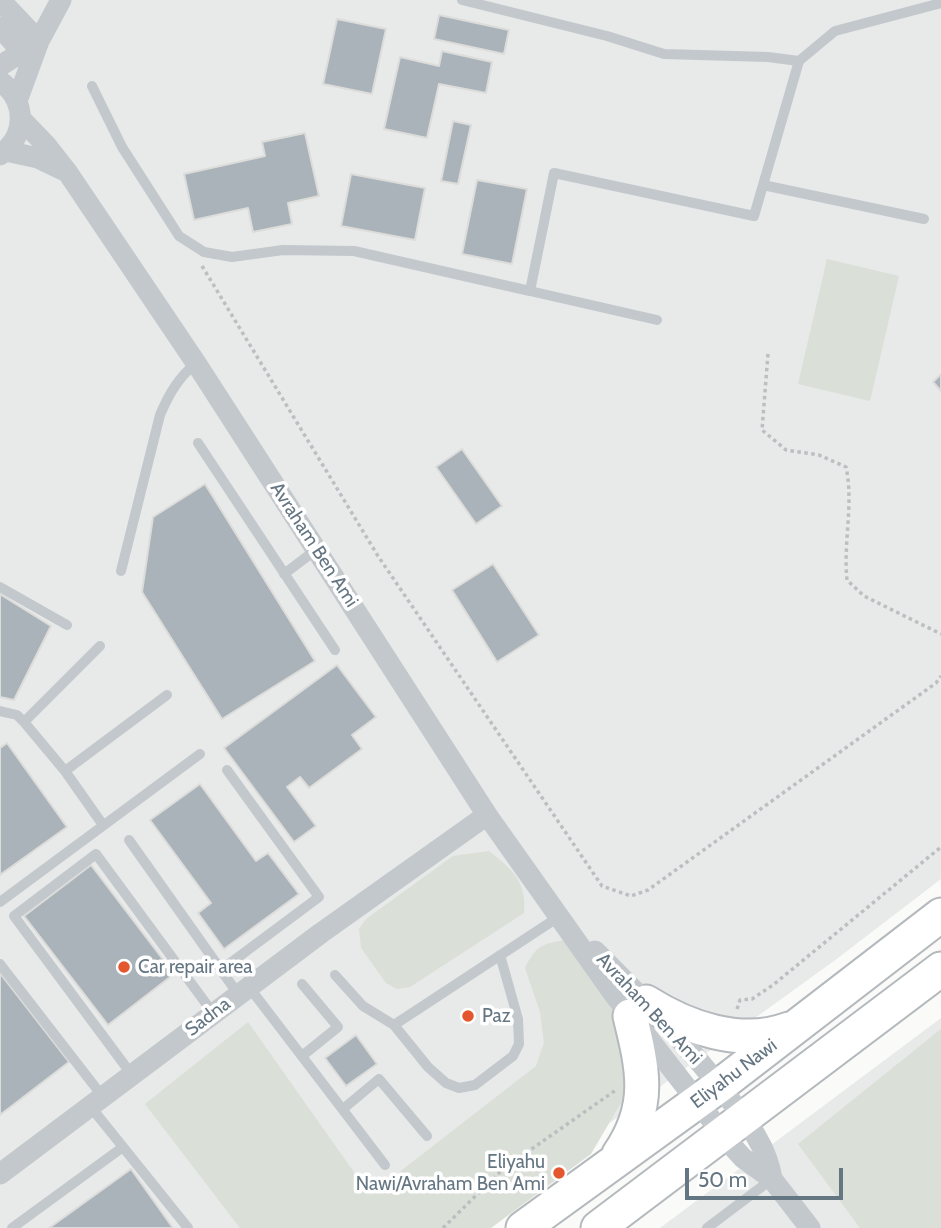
<!DOCTYPE html>
<style>
body{margin:0}
#map{position:relative;width:941px;height:1228px;overflow:hidden;background:#fafaf8;font-family:Cabin,sans-serif}
canvas{display:block}
.scale{position:absolute;left:685px;top:1168px;width:158px;height:32px;box-sizing:border-box;border:4px solid #657683;border-top:0;padding-left:9px;font-size:21px;line-height:24px;white-space:nowrap;color:#657683;-webkit-text-stroke:5px #fff;paint-order:stroke}
</style>
<div id="map">
<canvas width="941" height="1228"></canvas>
<div class="scale">50 m</div>
</div>
<script>
const context = document.querySelector('canvas').getContext('2d');
context.lineJoin = 'round';
function fill(path, color) { context.fillStyle = color; context.fill(path, 'evenodd'); }
function trace(path, color, width, dash) { context.strokeStyle = color; context.lineWidth = width; context.lineCap = dash ? 'butt' : 'round'; context.setLineDash(dash || []); context.stroke(path); }
function drawText(font, color, halo, rows, align = 'center') {
  context.font = font + ' Cabin,sans-serif'; context.lineWidth = 7; context.setLineDash([]); context.textBaseline = 'middle'; context.strokeStyle = halo; context.fillStyle = color; for (const [text, x, y, turn = 0] of rows) {
    context.save(); context.translate(x, y); context.rotate((+turn || 0) * Math.PI / 180); context.textAlign = isNaN(turn) ? turn : align; if (halo) context.strokeText(text, 0, 0); context.fillText(text, 0, 0); context.restore();
  }
}
const built = new Path2D(`
 M0 0H941V879L834 961 464 1228H0Z
 M941 1018V1228H660Z`);
const green = new Path2D(`
 M827 259 899 276 870 401 798 384Z
 M489 851C512 869 527 882 524 913L410 987 397 989 386 983 361 948 359 929 366 919 453 856Z
 M568 940 628 1033 625 1096 591 1154 491 1228H240L145 1104 248 1022 370 1195 536 1066 544 1043 540 1012 525 968C536 945 544 943 568 940Z
 M941 1029V1228H860L798 1144Z`);
const building = new Path2D(`
 M439 15 509 30 504 54 434 39Z
 M337 19 386 29 372 94 323 84Z
 M442 51 492 62 486 93 439 84 427 138 384 129 400 57 439 66Z
 M453 121 471 125 458 184 441 181Z
 M305 133 319 196 288 203 292 224 253 232 248 208 194 220 184 174 265 156 262 142Z
 M351 174 425 188 415 240 341 226Z
 M477 180 527 189 512 264 462 254Z
 M941 374V391L933 382Z
 M462 449 502 506 476 524 436 467Z
 M205 484 315 661 222 719 142 592 153 517Z
 M493 564 539 635 497 662 452 590Z
 M0 594 51 626 14 700 0 697Z
 M337 665 376 717 352 735 362 749 309 788 300 777 287 787 316 826 294 842 224 748Z
 M7 743 67 827 0 875V748Z
 M200 784 256 861 268 853 299 894 224 949 198 913 211 903 150 820Z
 M91 865 174 974 108 1025 24 916Z
 M0 973 69 1062 0 1115Z
 M356 1035 377 1064 346 1086 325 1058Z
 M131 1169 173 1228H49Z`);
const path = new Path2D(`
 M202 266 378 556 602 886 631 896 648 890 936 683 941 676
 M768 354 762 430 786 450 819 455 846 467C854 504 843 542 847 580L864 596 941 634
 M737 1009 740 1000 752 999 773 985 941 847
 M443 1228 503 1169 616 1090`);
const service = new Path2D(`
 M462 0 607 36 664 54 768 57 799 61
 M92 86 122 147 179 236 204 252 232 257 283 250 354 251 530 291 554 173 754 216 799 61 835 31 941 3
 M763 185 924 219
 M530 291 657 320
 M198 443 335 650
 M121 571 160 415C169 394 178 378 196 363
 M284 574 317 549
 M0 587 67 625
 M0 711 17 715 24 722 65 771 103 825
 M24 722 100 646
 M65 771 167 695
 M129 840 238 994
 M0 902 200 754
 M0 964 103 1097
 M221 970 319 897 227 770
 M335 975 363 1006 394 1025 428 1067 446 1083 459 1088 475 1085 513 1056 519 1044 518 1019 500 955
 M249 987 385 1165
 M394 1025 560 916
 M302 1056 338 1027 302 984
 M132 1075 14 916 96 854 213 1013
 M90 1106 188 1228
 M343 1109 379 1079 427 1136
 M12 1228 123 1147
 M707 1228 772 1179`);
const minor = new Path2D(`
 M0 0 39 41
 M0 27 22 52 32 58
 M0 66 39 41
 M0 81C27 100 27 136 0 155
 M17 101 39 41 61 0
 M21 119 46 145 68 173 196 363 487 815 613 993 732 1146 743 1158 772 1179 810 1228
 M6 151 38 158 63 170
 M595 951C640 996 684 1040 723 1091 744 1118 767 1144 772 1179
 M0 1174 321 933 487 815`);
const trunk = new Path2D(`
 M646 1002C687 1028 741 1047 789 1029
 M619 1154C652 1106 643 1069 630 1016
 M523 1228 719 1086 941 915
 M598 1228 941 969`);
const markers = [
 [124,967,7,"#e4572e"],
 [468,1016,7,"#e4572e"],
 [559,1173,7,"#e4572e"]
];
const streetNames = [
 ["Avraham Ben Ami",314,545,57],
 ["Avraham Ben Ami",649,1009,47],
 ["Sadna",208,1017,-37],
 ["Eliyahu Nawi",734,1074,-37]
];
const poiNames = [
 ["Car repair area",138,967],
 ["Paz",482,1016],
 ["Eliyahu",545,1162,"right"],
 ["Nawi/Avraham Ben Ami",545,1184,"right"]
];
fill(built, '#e8e9e9');
fill(green, '#dadfd7');
fill(building, '#aab3b9');
trace(building, '#dcdcda', 2);
trace(trunk, '#b4b9bd', 37);
trace(path, '#bbbfc2', 3.5, [3.5, 3.5]);
trace(service, '#c3c8cc', 10);
trace(minor, '#c3c8cc', 21);
trace(trunk, '#fff', 33);
for (const [x, y, r, color] of markers) { const dot = new Path2D(); dot.arc(x, y, r, 0, 2 * Math.PI); context.fillStyle = color; context.fill(dot); trace(dot, '#fff', 2.5); }
drawText('19px', '#657683', '#fff', streetNames);
drawText('19px', '#657683', '#fff', poiNames, 'left');
</script>
